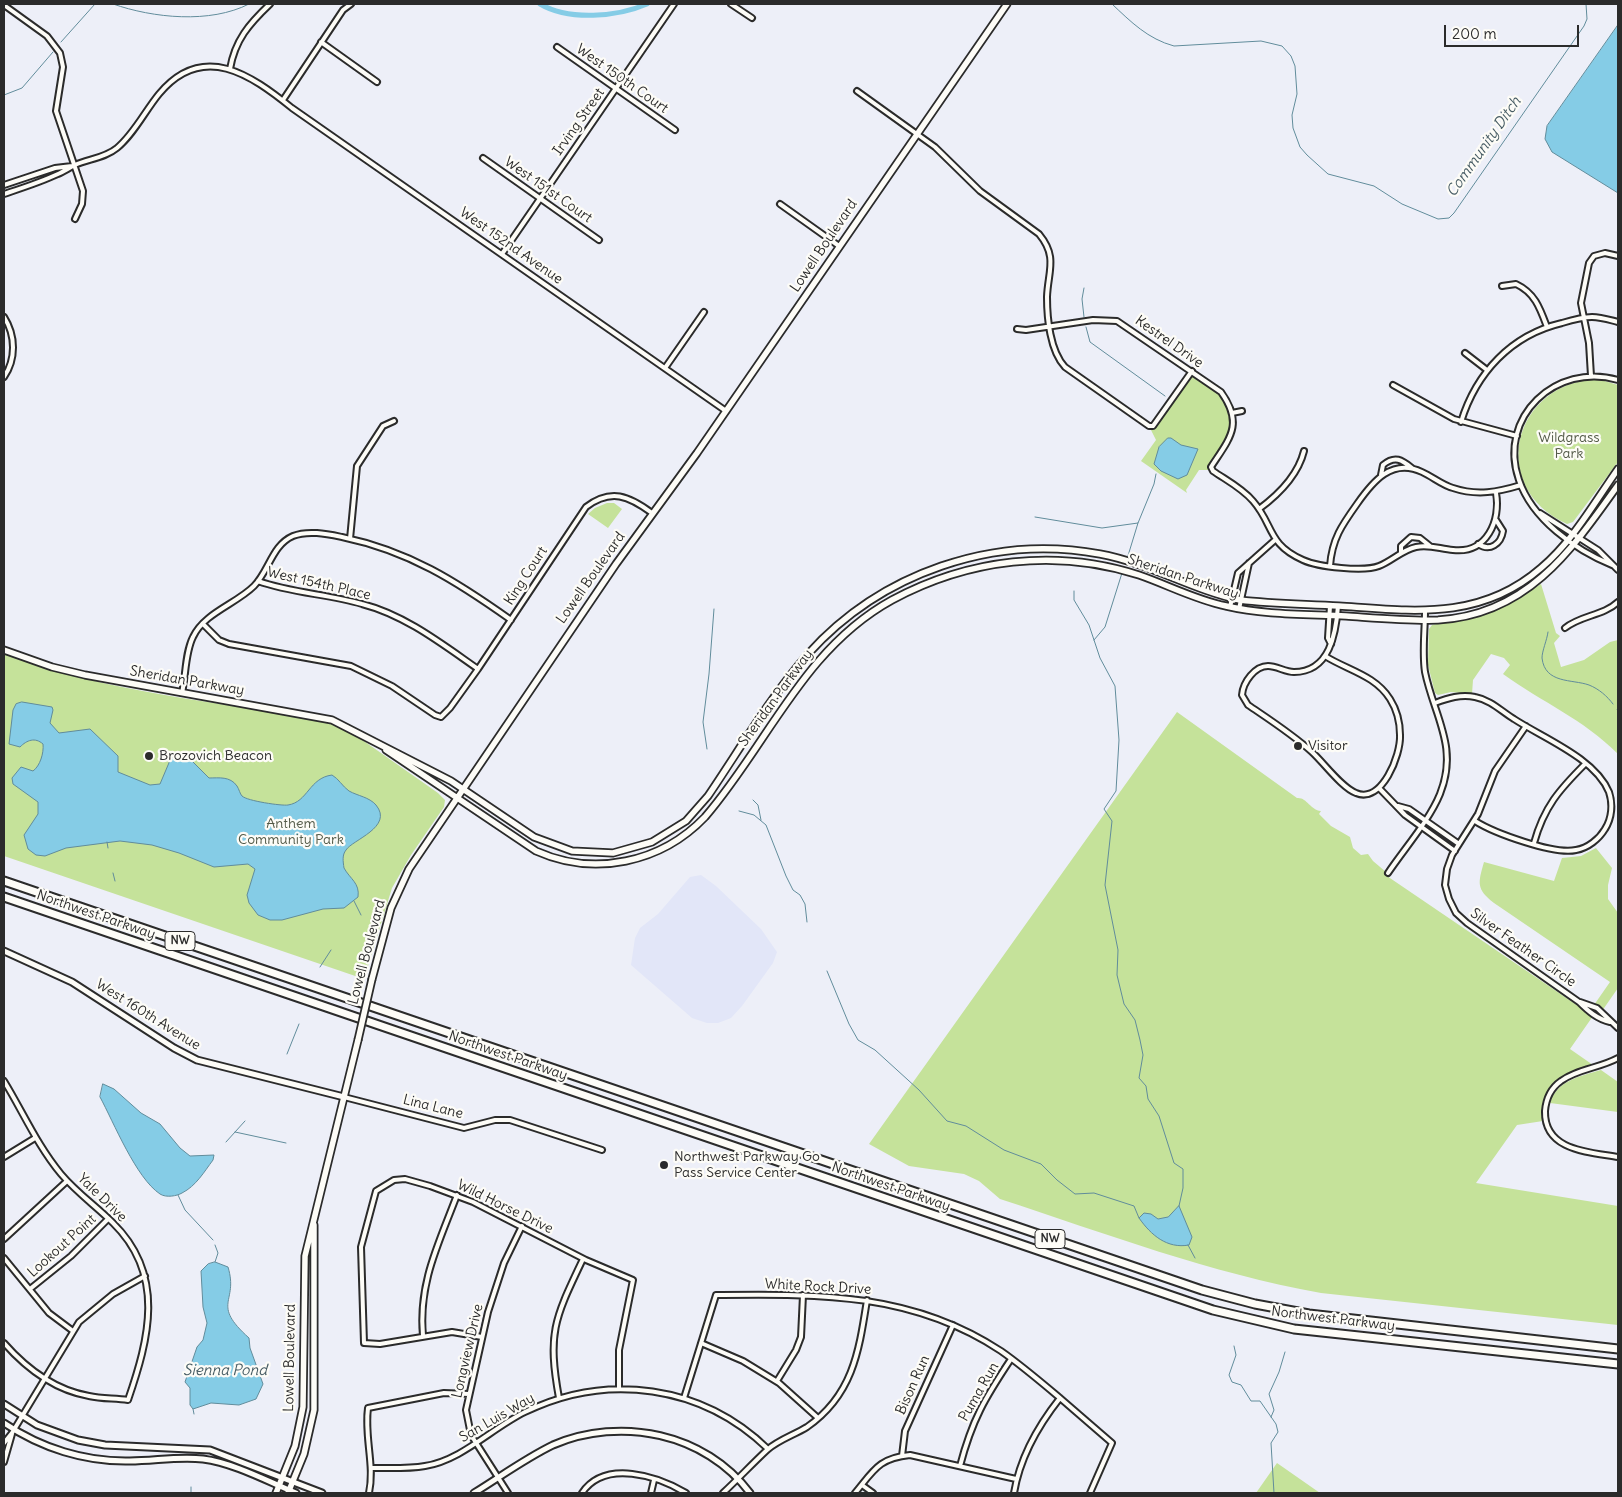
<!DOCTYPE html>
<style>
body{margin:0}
#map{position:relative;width:1622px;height:1497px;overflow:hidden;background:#edeff8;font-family:Delius,sans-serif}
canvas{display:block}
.frame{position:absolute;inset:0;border:5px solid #2b2b2b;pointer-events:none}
.scale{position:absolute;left:1444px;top:25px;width:135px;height:22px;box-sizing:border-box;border:2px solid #2b2b2b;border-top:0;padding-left:6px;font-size:15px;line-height:18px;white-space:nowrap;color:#2b2b2b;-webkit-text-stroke:4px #fdfcf7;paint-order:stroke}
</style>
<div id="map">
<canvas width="1622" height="1497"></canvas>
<div class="frame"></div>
<div class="scale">200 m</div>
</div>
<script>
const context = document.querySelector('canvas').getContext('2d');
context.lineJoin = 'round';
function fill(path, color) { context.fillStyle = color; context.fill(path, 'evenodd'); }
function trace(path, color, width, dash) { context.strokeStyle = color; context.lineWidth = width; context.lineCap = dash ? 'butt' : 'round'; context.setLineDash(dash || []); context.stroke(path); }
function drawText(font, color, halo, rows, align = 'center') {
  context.font = font + ' Delius,sans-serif'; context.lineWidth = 4.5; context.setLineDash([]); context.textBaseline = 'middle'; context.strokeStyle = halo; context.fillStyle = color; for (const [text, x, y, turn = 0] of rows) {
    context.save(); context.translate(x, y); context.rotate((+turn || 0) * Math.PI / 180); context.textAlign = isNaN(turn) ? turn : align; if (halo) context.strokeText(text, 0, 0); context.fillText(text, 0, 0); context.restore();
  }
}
const built = new Path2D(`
 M701 875 716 886 761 929 777 952 773 963 742 1006 731 1018 718 1023H707L692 1018 631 965 635 938 640 928 658 914 690 877Z`);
const green = new Path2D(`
 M1192 371 1221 392 1230 406 1233 432 1211 467 1212 470H1199L1186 490 1187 493 1141 461 1156 440 1149 426H1153Z
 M1598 379 1618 385V462L1573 522 1567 524C1486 487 1513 382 1598 379Z
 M607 503H614L622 509 608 528 588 514 595 508Z
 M1541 584 1556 633 1560 636 1554 643 1561 667 1584 660 1610 642 1618 640V754C1582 718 1543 703 1503 674L1510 665 1504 658 1491 654 1473 680 1472 694 1451 692 1438 695 1435 693 1428 665 1429 629 1432 625 1489 613 1512 602Z
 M4 653C108 695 223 700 332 724L351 732 438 793 445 800 444 807 411 855 392 888 364 979 4 856Z
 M1177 712 1297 798C1307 797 1310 810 1321 811L1319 814 1331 826 1350 837 1353 848 1361 855 1368 854 1373 861 1386 872 1384 874 1593 1016 1570 1049 1593 1065C1563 1075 1539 1083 1543 1121L1517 1125 1476 1183 1618 1206V1325L1321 1293C1210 1273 1107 1234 1000 1199L979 1181 964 1174 909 1166 869 1144Z
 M1596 848 1612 868 1608 885V899L1618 913V988L1602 1011 1594 1005 1610 982 1494 903C1476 889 1478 883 1484 862L1554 881 1562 858 1581 856Z
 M1601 1070 1618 1082V1112L1550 1103C1557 1080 1581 1076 1601 1070Z
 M1277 1463 1320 1493H1256Z`);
const water = new Path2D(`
 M1618 25V193L1552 152 1545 139 1547 126Z
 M1168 438H1171L1181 445 1198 449 1187 475 1178 479 1161 471 1154 464 1159 447Z
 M22 702 52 707 53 710 50 723 59 733 90 729 118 756V772L150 785 160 784 171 758 184 753 209 778C219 778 230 776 237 786 239 789 240 794 242 796 247 801 282 806 288 805 308 802 309 778 332 775 339 779 342 786 349 791 358 796 369 797 376 805 394 827 352 840 346 850 342 855 343 861 344 868 350 879 360 883 358 897L344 908 323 909 282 920H270L258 915 249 903 247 895 255 869 248 864 214 867 179 853 152 845 120 841 66 848 45 856 36 855 28 849 24 835 38 814V802L13 784 12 778 21 767 33 771C40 766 44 753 43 744 35 737 27 740 20 747L9 744 13 710 16 704Z
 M103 1084 114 1089 141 1113 160 1124 180 1148 190 1156 214 1155 213 1160C204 1172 196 1186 182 1193 177 1196 166 1198 160 1194 136 1178 114 1123 100 1097Z
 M1179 1206 1192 1237 1189 1245C1167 1249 1151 1235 1139 1218L1144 1213 1151 1214 1158 1219 1168 1217Z
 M215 1262 228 1267C239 1303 210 1303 249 1338L250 1348 263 1384 256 1399 239 1405 211 1403 193 1409 190 1405V1388L185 1382 197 1347 203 1340 207 1323 203 1307 201 1271 208 1264Z`);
const stream = new Path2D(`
 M113 4C153 18 210 24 249 4
 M1112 4C1131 22 1148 39 1174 46L1261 41 1282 46 1291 56 1295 66 1297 94 1292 115 1293 128 1300 147 1307 155 1328 174 1374 186 1402 204 1438 219 1449 218 1454 213 1584 26 1587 19 1586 4
 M61 42 95 4
 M4 95 22 88 53 52
 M1084 288 1082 299 1084 317
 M1086 327 1090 342 1165 396
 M1035 517 1102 528 1138 523 1154 484 1156 474
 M1127 559 1138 523
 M1074 591V600L1089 625 1100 658 1115 686 1119 740 1116 791 1104 809 1112 821 1105 885 1118 950 1117 975 1124 1004 1135 1020 1140 1040 1143 1055 1139 1078 1146 1086 1148 1099 1159 1116 1174 1163 1183 1169V1188L1179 1206
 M1548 632C1547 640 1542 651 1542 658 1545 684 1572 679 1589 685 1599 689 1607 696 1613 704
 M1094 640 1105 627 1122 573
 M1617 710 1618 711
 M707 749 703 722 709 674 714 609
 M753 800 758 805 761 820
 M739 811 754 815 766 825 786 876 793 890 800 895 805 904 807 922
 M107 842 108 848
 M113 873 115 881
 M354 901 361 915
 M320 967 331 950
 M827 971 849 1024 858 1040 875 1050 919 1090 947 1121 966 1126 1004 1150 1041 1164 1057 1180 1075 1194 1094 1193 1134 1206 1139 1218
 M287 1054 299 1024
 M235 1132 286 1143
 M226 1142 245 1121
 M178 1195 185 1210 213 1240
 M215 1245 218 1253 215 1262
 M1188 1245 1195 1258
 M1234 1346 1236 1355 1229 1375 1232 1382 1241 1385 1251 1401H1260L1276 1424 1278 1432 1271 1443 1274 1493
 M193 1409 194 1414
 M1271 1417 1274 1410 1269 1394 1279 1372 1285 1352
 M191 1493V1487`);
const canal = new Path2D(`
 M540 4C569 21 617 17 647 4`);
const minor = new Path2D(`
 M731 4 752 18
 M4 5 47 36 60 53 63 67 56 111 83 191 82 204 75 219
 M321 42 377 82
 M557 47 675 130
 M230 69C235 40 249 24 270 4
 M857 91 935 147 980 191 1039 234C1058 257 1048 271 1047 297 1047 318 1050 351 1065 367L1149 426H1153L1192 371
 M283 100 343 10 351 4
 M483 158 599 240
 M4 185 55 168 72 166
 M4 194C22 188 41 182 58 174 63 172 69 168 75 165 88 159 105 158 117 148 134 134 145 111 159 94 203 41 251 75 292 108L726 411
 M780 204 839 246
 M502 254 674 4
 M1502 286 1516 284C1535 293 1540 308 1547 327
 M4 317C16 336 16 359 4 377
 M1017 329 1026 330 1093 320 1117 321 1221 392C1244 424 1230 438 1211 467L1213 471C1226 480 1242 488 1253 501 1274 525 1267 544 1303 560 1318 567 1364 572 1379 566 1392 561 1402 550 1416 547 1429 544 1440 549 1453 550 1487 554 1501 520 1496 493
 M1465 353 1487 370
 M665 368 704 312
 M1591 376 1589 343 1581 303 1589 263 1594 256 1605 253 1618 256
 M1393 385 1454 419 1517 436
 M1232 413 1242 411
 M1461 422C1476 373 1511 335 1562 323 1572 320 1582 317 1592 317 1601 317 1610 320 1618 322
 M1381 475 1383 465C1395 455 1402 460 1412 468
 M1259 509C1278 495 1298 475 1304 451
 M1540 513 1598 550 1618 570
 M350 539 357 466 383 426 394 421
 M1478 544C1490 552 1501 544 1503 531L1496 520
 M1401 553V546L1411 537 1420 538 1430 546
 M1612 565C1575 550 1532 519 1519 480 1497 417 1556 362 1618 380
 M1330 566C1332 539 1342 525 1357 504 1373 481 1392 458 1422 472 1433 477 1442 485 1453 488 1477 496 1498 492 1521 485
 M258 581C291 593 328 594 362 604 405 615 442 644 478 669
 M1330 606 1328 638 1331 644
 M1230 607 1238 573 1275 540
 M1239 609 1249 563
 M203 624 219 640 229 644 351 666 392 686 435 715 441 717 450 708 478 669 586 507C611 488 629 496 652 513
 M1565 628C1581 615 1603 616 1618 602
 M1325 656C1347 670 1375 675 1390 699 1397 710 1400 722 1400 735 1401 755 1382 804 1356 793 1342 788 1324 763 1312 752 1292 734 1270 720 1248 705L1242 695C1243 682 1255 666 1268 666 1277 666 1285 672 1294 672 1330 672 1336 633 1338 606
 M182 693C186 675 185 653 193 637 204 613 236 604 254 586 269 571 272 545 293 536 308 530 327 534 342 537 409 551 456 581 511 620
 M1435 703C1448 698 1461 694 1475 697 1491 700 1501 711 1514 719 1543 738 1595 758 1609 792 1613 804 1612 818 1605 829 1599 839 1588 848 1576 850 1554 855 1494 833 1475 821
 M1526 726 1495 771 1478 814 1452 855 1447 869 1445 885 1449 899 1456 913 1467 923 1579 1002C1588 1011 1597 1019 1610 1022
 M1379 788 1405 815 1455 851
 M1398 806 1409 809 1459 844
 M1534 843C1544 807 1559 790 1585 764
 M1388 873C1404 849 1429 821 1440 794 1459 747 1434 716 1425 672 1422 652 1425 631 1425 611
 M1580 1002 1597 1008 1618 1028
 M1618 1058C1600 1068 1577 1069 1561 1081 1551 1088 1546 1099 1545 1111 1544 1151 1589 1152 1618 1157
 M4 1081C23 1112 37 1145 61 1174 77 1193 96 1206 113 1223 166 1275 149 1339 128 1400 115 1398 102 1399 89 1396 55 1390 26 1368 4 1343
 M344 1097 464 1128 495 1120H510L602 1150
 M4 1157 35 1138
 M4 1239 67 1181
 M4 1258 49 1313 73 1331
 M30 1289 71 1256 108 1219
 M423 1336C418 1283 439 1243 457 1195
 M482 1337 452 1332 380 1344 364 1343 361 1247 376 1191 394 1180 405 1179 430 1186 473 1202 586 1260 633 1280 619 1350V1389
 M701 1343 743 1361 779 1383 818 1418
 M777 1381 796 1350 801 1337 803 1295
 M559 1398C547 1332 555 1318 583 1259
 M684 1398 716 1295C818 1294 912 1292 1001 1351 1021 1365 1041 1382 1060 1398
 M4 1443 12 1433 79 1322 113 1294 145 1276
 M902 1456 905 1431 953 1325
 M4 1462 12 1434
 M960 1466C972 1420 985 1398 1011 1359
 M372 1468C389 1468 408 1469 425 1466 462 1460 492 1428 525 1412 607 1372 702 1385 768 1449
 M862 1485 873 1493
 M369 1493C375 1465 364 1437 368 1408L444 1393 469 1394
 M508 1493 471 1435 466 1410 488 1312 504 1263 522 1226
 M582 1493C605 1459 658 1476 686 1493
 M651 1493 654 1480
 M723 1493C738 1479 752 1464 767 1450 778 1440 794 1435 807 1427 853 1395 859 1351 867 1300
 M855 1493C874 1470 879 1458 910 1455L1016 1479
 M1014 1493C1020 1457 1037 1427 1060 1398L1112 1443 1090 1493`);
const tertiary = new Path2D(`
 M4 951 72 982 174 1048 197 1060 344 1097
 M4 1404 37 1425 78 1440 105 1445 210 1450 322 1493
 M4 1423C41 1448 85 1462 130 1461 154 1461 179 1456 203 1459 234 1463 267 1481 296 1493
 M474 1493C500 1477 526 1458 553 1445 621 1416 705 1433 750 1493`);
const secondary = new Path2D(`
 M4 650 52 667 85 675 332 720 451 781 534 837 572 851 613 853 652 842 686 821 708 796C740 749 770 697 808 654 881 573 993 534 1100 554 1149 563 1192 590 1240 600 1273 604 1306 604 1339 606 1413 611 1480 621 1541 568 1573 541 1594 503 1618 469
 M386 750 536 851C594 877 661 863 705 817 768 744 803 649 892 600 968 559 1056 548 1139 575 1168 585 1196 600 1226 606 1264 615 1307 614 1346 616 1376 618 1408 621 1438 620 1527 615 1571 551 1618 485
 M372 979 391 908 409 869 616 564 697 453 1007 4
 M276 1493 295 1446 303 1407 305 1256 358 1040
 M288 1493 304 1454 314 1410V1225`);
const motorway = new Path2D(`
 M4 881 1202 1290 1255 1304 1309 1314 1618 1349
 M4 897 1213 1310 1294 1329 1618 1364`);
const secondaryBridge = new Path2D(`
 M358 1040 372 979`);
const markers = [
 [1298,746,5,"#2b2b2b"],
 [149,756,5,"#2b2b2b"],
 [664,1165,5,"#2b2b2b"]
];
const shields = [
 [180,941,30],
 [1050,1239,30]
];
const shieldNames = [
 ["NW",180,941],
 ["NW",1050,1239]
];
const streetNames = [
 ["West 150th Court",622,79,35],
 ["Irving Street",579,122,-55],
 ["West 151st Court",548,190,35],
 ["West 152nd Avenue",511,246,35],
 ["Lowell Boulevard",824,246,-56],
 ["Kestrel Drive",1169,342,35],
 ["King Court",526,576,-57],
 ["Sheridan Parkway",1183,577,18],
 ["Lowell Boulevard",591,578,-55],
 ["West 154th Place",319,584,13],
 ["Sheridan Parkway",187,681,10],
 ["Sheridan Parkway",776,698,-54],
 ["Northwest Parkway",96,915,19],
 ["Silver Feather Circle",1523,948,35],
 ["Lowell Boulevard",367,952,-75],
 ["West 160th Avenue",148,1015,32],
 ["Northwest Parkway",508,1056,19],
 ["Lina Lane",433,1107,14],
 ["Northwest Parkway",891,1187,19],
 ["Yale Drive",102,1198,44],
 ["Wild Horse Drive",505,1207,26],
 ["Lookout Point",62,1246,-42],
 ["White Rock Drive",818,1287,3],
 ["Northwest Parkway",1333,1319,7],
 ["Longview Drive",468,1351,-77],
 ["Lowell Boulevard",290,1358,-89],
 ["Bison Run",913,1385,-66],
 ["Puma Run",979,1392,-60],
 ["San Luis Way",497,1418,-30]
];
const parkNames = [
 ["Wildgrass",1569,438],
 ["Park",1569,454],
 ["Anthem",291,824],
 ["Community Park",291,840]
];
const poiNames = [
 ["Visitor",1308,746],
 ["Brozovich Beacon",159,756],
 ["Northwest Parkway Go",674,1157],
 ["Pass Service Center",674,1173]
];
const waterNames = [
 ["Community Ditch",1484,147,-55],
 ["Sienna Pond",225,1371]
];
fill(built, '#e2e6f8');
fill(green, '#c5e29a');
fill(water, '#85cce6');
trace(water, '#618c9b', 1);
trace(stream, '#618c9b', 1);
trace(canal, '#85cce6', 5);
trace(minor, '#2b2b2b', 8);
trace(tertiary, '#2b2b2b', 9);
trace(secondary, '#2b2b2b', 9);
trace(motorway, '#2b2b2b', 11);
trace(minor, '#fdfcf7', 4);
trace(tertiary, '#fdfcf7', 5);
trace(secondary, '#fdfcf7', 5.5);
trace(motorway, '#fdfcf7', 7);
trace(secondaryBridge, '#2b2b2b', 9, []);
trace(secondaryBridge, '#fdfcf7', 5.5);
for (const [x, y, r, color] of markers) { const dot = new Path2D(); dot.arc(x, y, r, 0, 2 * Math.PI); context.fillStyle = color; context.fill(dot); trace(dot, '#fdfcf7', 2); }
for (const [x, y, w] of shields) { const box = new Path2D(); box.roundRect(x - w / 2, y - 9.5, w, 19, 4); context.fillStyle = '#fdfcf7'; context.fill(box); trace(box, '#2b2b2b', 1); }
drawText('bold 12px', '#2b2b2b', null, shieldNames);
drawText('14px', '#2b2b2b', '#fdfcf7', streetNames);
drawText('14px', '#525947', '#fdfcf7', parkNames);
drawText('14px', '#2b2b2b', '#fdfcf7', poiNames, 'left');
drawText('italic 15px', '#465b63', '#fdfcf7', waterNames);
</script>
